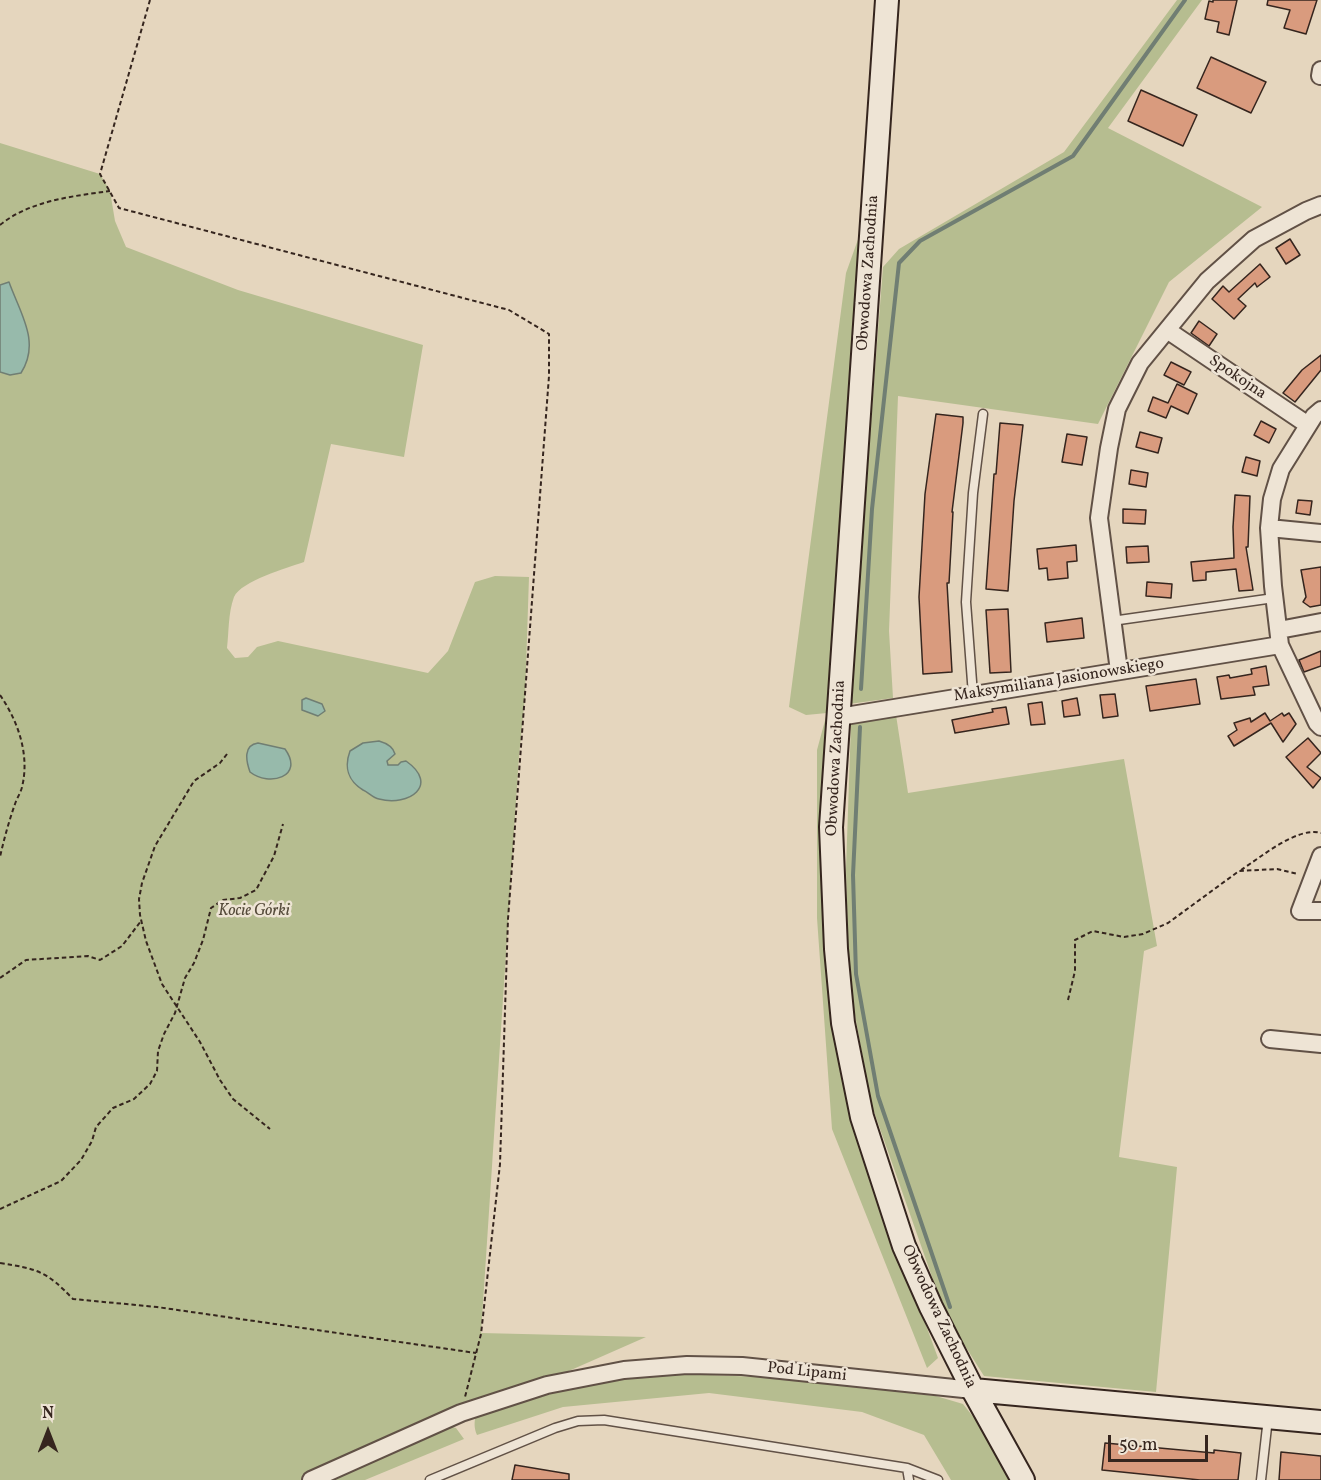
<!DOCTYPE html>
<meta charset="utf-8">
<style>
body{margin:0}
#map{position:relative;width:1321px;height:1480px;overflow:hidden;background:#e5d6be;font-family:Vollkorn,serif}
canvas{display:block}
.north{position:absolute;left:18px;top:1402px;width:60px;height:60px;-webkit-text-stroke:4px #eee4d5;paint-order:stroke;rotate:0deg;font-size:16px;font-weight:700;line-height:24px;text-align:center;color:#35251e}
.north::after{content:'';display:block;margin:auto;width:21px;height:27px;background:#35251e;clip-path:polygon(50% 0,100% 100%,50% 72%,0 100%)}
.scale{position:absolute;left:1108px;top:1435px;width:100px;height:27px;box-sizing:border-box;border:3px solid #35251e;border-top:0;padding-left:8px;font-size:18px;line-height:21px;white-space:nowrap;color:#35251e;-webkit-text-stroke:4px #eee4d5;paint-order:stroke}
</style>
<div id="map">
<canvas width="1321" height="1480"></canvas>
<div class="north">N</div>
<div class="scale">50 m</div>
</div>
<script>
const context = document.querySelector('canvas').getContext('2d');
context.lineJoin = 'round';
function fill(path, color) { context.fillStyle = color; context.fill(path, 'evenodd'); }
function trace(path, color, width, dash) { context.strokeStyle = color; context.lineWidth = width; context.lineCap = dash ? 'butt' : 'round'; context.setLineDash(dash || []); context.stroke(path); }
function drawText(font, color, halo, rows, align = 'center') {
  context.font = font + ' Vollkorn,serif'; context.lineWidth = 5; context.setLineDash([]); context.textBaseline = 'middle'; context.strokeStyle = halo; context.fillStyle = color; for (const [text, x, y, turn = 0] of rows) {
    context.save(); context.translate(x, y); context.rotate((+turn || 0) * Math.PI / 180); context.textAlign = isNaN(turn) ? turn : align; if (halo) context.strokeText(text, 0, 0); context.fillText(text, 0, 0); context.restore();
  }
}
const green = new Path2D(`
 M1177 0H1202L1108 128 1262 207 1169 282 1098 424 898 396 889 631 893 698 849 704 883 267 899 249 1064 152Z
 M0 143 100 174 110 191 115 221 126 247 238 290 423 345 404 457 331 444 304 562C287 568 241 581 234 597 228 613 229 632 227 648L235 658 248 657 257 647 278 641 428 673 448 651 475 582 495 576 529 577 525 697 519 756 481 1333 646 1337 446 1425 456 1428 464 1439 365 1480H0Z
 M861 231 827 713 829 746 823 877 872 1178 938 1358 927 1368 832 1129 817 918V750L827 713 806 715 789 707 846 273Z
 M896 715 908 793 1124 759 1157 946 1144 951 1119 1157 1177 1167 1156 1392 984 1376 945 1314 871 1103 849 982 846 869 851 723Z
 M662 1373 782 1378 936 1396 963 1404 990 1438 1013 1480H951L924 1435 862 1412 709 1393 563 1407 477 1435C474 1428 474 1422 476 1415L543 1393 610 1379Z`);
const water = new Path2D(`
 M9 282C20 313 41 342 21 373L10 375 0 372V285Z
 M306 698 322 704 325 711 318 716 302 710V700Z
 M379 741C386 743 393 746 395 754L387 761 388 765H398L401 762 406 761C440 785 409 807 379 799 373 798 368 792 363 790 348 781 344 767 350 751L363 743Z
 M258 743 285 749C305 777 269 787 250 772 246 761 243 745 258 743Z`);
const stream = new Path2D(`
 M861 689 872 509 899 263 920 241 1073 156 1185 0
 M860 727 853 875 856 974 878 1096 950 1307`);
const building = new Path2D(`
 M1213 0H1237L1229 35 1217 32 1219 22 1205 19 1209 1 1213 2Z
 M1268 0H1317L1306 34 1284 28 1290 10 1267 5Z
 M1211 57 1266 82 1251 113 1197 88Z
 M1141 90 1197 115 1183 146 1128 121Z
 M1290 239 1300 255 1286 264 1276 248Z
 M1260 264 1270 277 1257 287 1255 283 1238 299 1246 306 1234 319 1212 299 1223 286 1229 292Z
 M1199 321 1217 334 1209 346 1191 333Z
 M1321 355V370L1295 402 1283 393 1302 370Z
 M1171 362 1191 372 1184 385 1164 375Z
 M1177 384 1197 394 1188 414 1171 406 1166 418 1148 411 1153 397 1168 403Z
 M936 414 963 417V423L952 512H953L949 583H947L952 672 923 674 919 597 925 494Z
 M1261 421 1276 429 1269 443 1254 435Z
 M1000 423 1023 425 1014 501 1008 591 986 589 994 474H996Z
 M1140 432 1162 438 1158 453 1136 447Z
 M1067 434 1087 437 1082 465 1062 462Z
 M1246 457 1260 461 1257 476 1242 472Z
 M1131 470 1148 473 1146 487 1129 484Z
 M1235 495 1250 496 1248 547H1246L1253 590 1239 591 1236 569 1206 572V580L1193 581 1191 562 1234 558 1233 527Z
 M1298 500 1312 501 1310 515 1296 513Z
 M1123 509 1146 510 1145 524 1123 523Z
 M1076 545 1077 561 1067 562 1068 578 1048 580 1047 568 1039 569 1037 549Z
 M1148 546 1149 562 1127 563 1126 547Z
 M1321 567V605L1310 607 1303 602 1306 597 1301 570Z
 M1147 582 1172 584 1171 598 1146 596Z
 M1008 609 1011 672 990 673 986 610Z
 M1082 618 1084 638 1047 642 1045 623Z
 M1321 651V666L1304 672 1299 660Z
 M1266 666 1269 685 1253 687 1255 695 1221 699 1217 677 1229 675 1230 678 1252 674 1251 669Z
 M1196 679 1200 704 1150 711 1146 686Z
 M1115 694 1118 716 1103 718 1100 695Z
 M1077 698 1080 715 1064 717 1062 701Z
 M1042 702 1045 724 1031 725 1028 704Z
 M1006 707 1009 724 955 733 952 720 993 712 992 709Z
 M1265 713 1270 721 1282 713 1284 716 1289 713 1296 724 1283 742 1271 723 1234 746 1228 736 1237 730 1234 723 1250 718 1251 722Z
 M1308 738 1321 753 1307 767 1321 778 1313 788 1286 757Z
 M1105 1443 1214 1453V1450L1241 1453 1238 1480H1200L1102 1470Z
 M1281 1452 1321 1456V1480H1279Z
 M515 1465 569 1474V1480H512Z`);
const path = new Path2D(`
 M150 0 100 174 119 208 509 310 549 334V376L508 919 500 1164 481 1334 465 1397
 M0 225C29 201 73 196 110 191
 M0 695C18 721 30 755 22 787 21 792 17 798 15 804 9 821 4 839 0 857
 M227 754 220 763 194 781 155 846 142 883 139 899 140 915 146 941 162 984 200 1042 220 1080 233 1099 270 1129
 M1241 870C1261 857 1298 826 1321 833
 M0 978 26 960 88 956 100 960 122 946 141 921
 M1068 1000 1075 971V940L1093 931 1124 937 1143 934 1168 923 1239 871 1277 869 1298 874
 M0 1209 61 1181 81 1160 92 1141 96 1127 113 1108 134 1099 150 1084 157 1071 158 1051 164 1034 175 1013 185 978 194 963 203 940 211 908 223 900 240 898 256 890 274 856 283 824
 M0 1263C38 1269 46 1271 73 1299L157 1307 476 1353`);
const lane = new Path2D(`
 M1112 621 1274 598
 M973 695 966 602 973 493 983 414
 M907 1468 909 1480
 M430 1480 555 1428 578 1421 604 1420 907 1468 938 1480
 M1261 1480 1268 1418`);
const street = new Path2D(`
 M1320 76 1321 70
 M1167 330 1308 425
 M1321 410 1314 416 1281 469 1272 499 1269 528 1273 586 1280 645 1317 723 1321 727
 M1269 528 1321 533
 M1279 630 1321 622
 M1119 671 1099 518 1109 448 1117 409 1140 363 1207 281 1254 239 1306 211 1321 205
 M839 717 1280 645
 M1321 856 1300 911H1321
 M1270 1039 1321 1044
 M311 1480 461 1413 547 1385 624 1370 687 1365 742 1366 973 1390`);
const secondary = new Path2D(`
 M887 0 831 827 836 949 843 1023 862 1117 904 1246 931 1307 973 1390 1023 1480
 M973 1390 1321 1422`);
const streetNames = [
 ["Obwodowa Zachodnia",869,273,-86],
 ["Spokojna",1237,378,34],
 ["Maksymiliana Jasionowskiego",1059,681,-9],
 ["Obwodowa Zachodnia",837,758,-87],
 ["Obwodowa Zachodnia",938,1317,65],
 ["Pod Lipami",807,1373,6]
];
const parkNames = [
 ["Kocie Górki",254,912]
];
fill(green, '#b6bd90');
fill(water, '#97baab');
trace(water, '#707e73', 1.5);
trace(stream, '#707e73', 4);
fill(building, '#d99b7e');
trace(building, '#35251e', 1.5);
trace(lane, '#615146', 11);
trace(street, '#615146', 20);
trace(secondary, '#35251e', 26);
trace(path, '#35251e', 2, [4.5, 3]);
trace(lane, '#eee4d5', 8);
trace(street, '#eee4d5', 16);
trace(secondary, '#eee4d5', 22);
drawText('16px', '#35251e', '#eee4d5', streetNames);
drawText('italic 16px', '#554b3a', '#eee4d5', parkNames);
</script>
